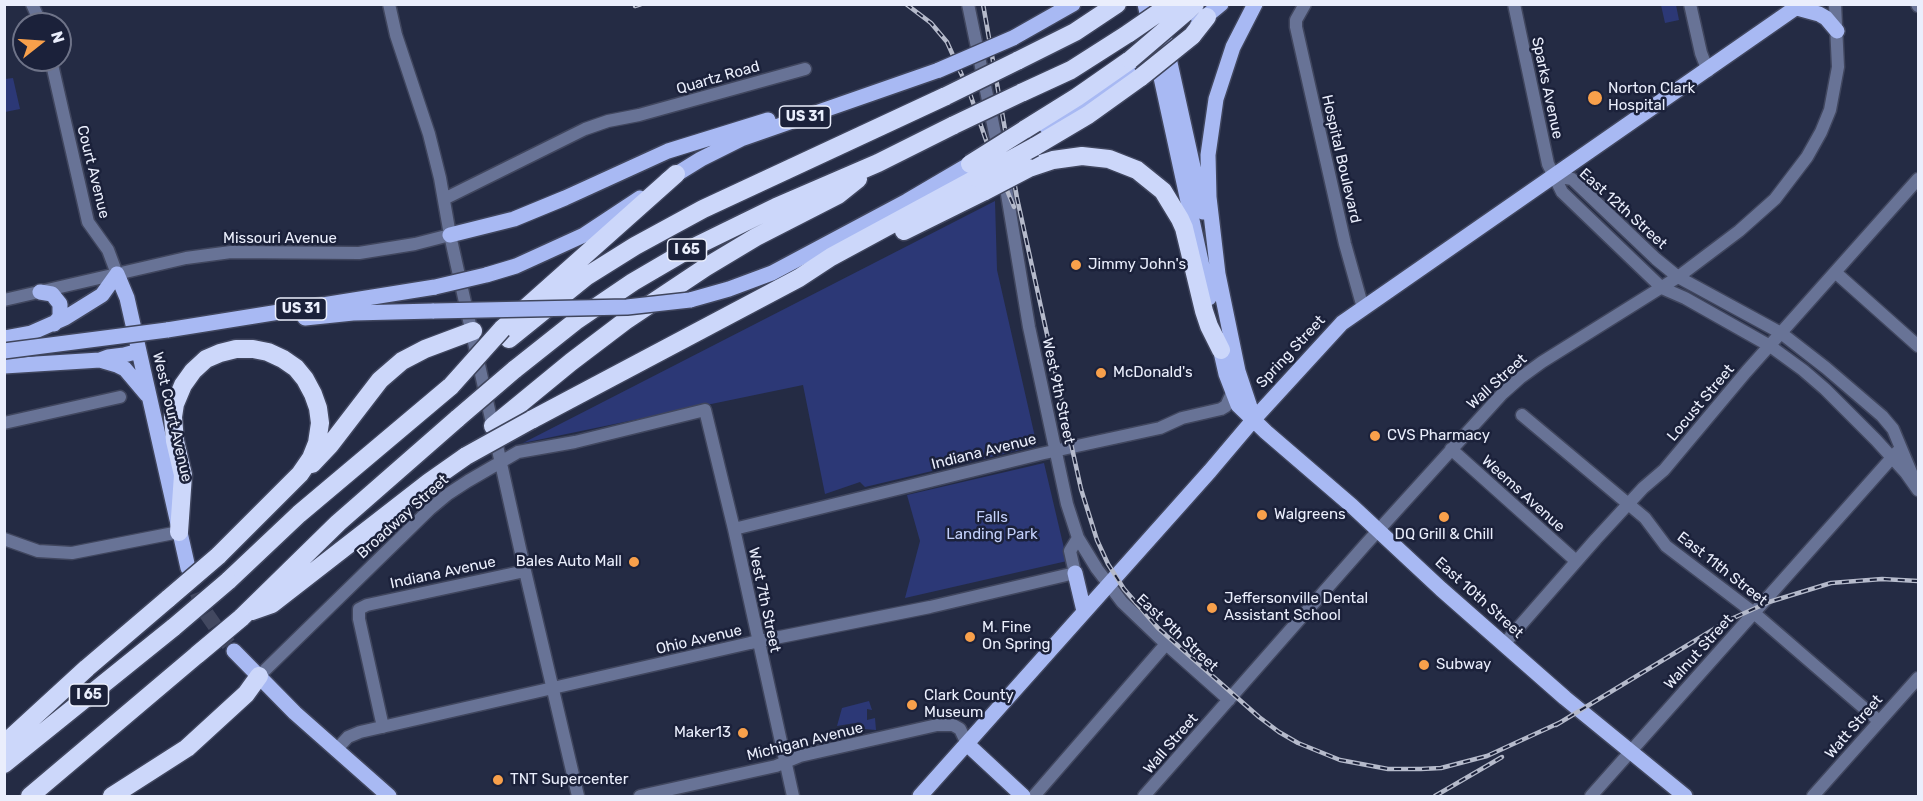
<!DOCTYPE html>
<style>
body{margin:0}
#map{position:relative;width:1923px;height:801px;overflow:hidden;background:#242b44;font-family:Rubik,sans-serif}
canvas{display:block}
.frame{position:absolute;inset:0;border:6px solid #eaeefc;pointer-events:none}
.north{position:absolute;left:12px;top:12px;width:60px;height:60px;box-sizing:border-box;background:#1b213a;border:2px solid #6e7388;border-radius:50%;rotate:73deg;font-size:16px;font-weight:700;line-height:24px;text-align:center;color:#eaeefc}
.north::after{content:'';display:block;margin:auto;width:21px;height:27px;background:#f8a04b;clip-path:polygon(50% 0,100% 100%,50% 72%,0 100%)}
</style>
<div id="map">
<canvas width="1923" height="801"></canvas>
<div class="frame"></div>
<div class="north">N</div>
</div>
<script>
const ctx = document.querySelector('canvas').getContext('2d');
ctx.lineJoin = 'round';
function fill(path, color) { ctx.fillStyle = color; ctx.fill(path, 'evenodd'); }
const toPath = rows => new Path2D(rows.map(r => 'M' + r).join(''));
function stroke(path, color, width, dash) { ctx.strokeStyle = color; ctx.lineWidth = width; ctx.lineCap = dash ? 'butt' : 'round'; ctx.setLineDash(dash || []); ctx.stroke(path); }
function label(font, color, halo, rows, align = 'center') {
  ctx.font = font + ' Rubik,sans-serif'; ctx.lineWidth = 5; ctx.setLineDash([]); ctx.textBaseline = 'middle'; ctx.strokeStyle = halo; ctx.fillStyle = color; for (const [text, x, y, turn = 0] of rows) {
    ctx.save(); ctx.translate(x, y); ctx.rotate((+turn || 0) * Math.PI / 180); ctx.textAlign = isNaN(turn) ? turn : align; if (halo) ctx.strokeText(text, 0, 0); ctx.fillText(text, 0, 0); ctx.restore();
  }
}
const green = toPath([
 [1661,5,1676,5,1679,20,1665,23],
 [13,78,20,109,5,112,5,79],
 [995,201,997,270,1037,446,865,487,860,482,825,494,803,385,523,443],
 [1044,463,1067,561,905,598,920,541,907,495],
 [869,701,872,710,867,709,867,720,875,718,876,730,864,729,855,723,837,726,842,708]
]);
const majorTunnel = toPath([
 [189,571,204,610,222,636,234,651]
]);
const minor = toPath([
 [32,4,41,24],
 [389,4,396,35,429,134,440,178,450,235,525,571,578,796],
 [968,4,999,153],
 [1305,4,1296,20,1296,27,1345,244,1363,308],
 [1514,4,1548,164,1562,192,1662,288,1685,298,1770,346,1803,370,1825,389,1876,440,1906,473,1918,490],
 [1690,4,1701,53,1708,71],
 [1917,4,1918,6],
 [51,60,88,222,108,250,117,274],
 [1004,176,1029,327,1067,504,1078,538,1097,569,1122,602,1166,644,1229,700],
 [1554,176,1572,179,1656,259,1678,277,1781,333,1826,368,1882,416,1893,429,1913,477],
 [444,199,585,129,608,121,639,115,805,69],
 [1835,272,1918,346],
 [4,300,186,258,231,252,359,253,415,244,450,235],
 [1522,415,1645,518,1666,546,1754,613,1879,721],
 [4,423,120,397],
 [1451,449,1576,561],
 [734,529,1040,454,1160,428,1182,418,1221,409,1226,406,1232,393],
 [4,539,38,551,72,553,179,532],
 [1504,644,1596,539,1643,488,1664,470,1746,372,1918,179],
 [259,676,430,509,448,494,468,481,518,452,575,442,705,410,734,529,793,796],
 [383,727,359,619,359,609,367,605,525,571],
 [336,750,348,737,360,732,750,643,930,607,1075,573,1070,551,1078,538],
 [640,796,776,766,800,756,937,725,953,725,960,729,967,744],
 [1034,796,1166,644],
 [1144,796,1365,545,1502,394,1520,378,1542,362,1678,277,1739,231,1775,199,1807,157,1821,132,1830,110,1838,67,1835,4],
 [1591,796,1897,452],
 [1813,796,1918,678]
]);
const major = toPath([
 [1145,4,1209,298],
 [1797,8,1819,14,1826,18,1837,31],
 [1161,22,1203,212],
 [1198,23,1221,4],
 [1013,38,1073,4],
 [1046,126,1081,106,1136,70],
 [667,180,701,159,741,139,939,70],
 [450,235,514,219,565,198,668,151,768,120],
 [117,274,127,298,188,568],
 [486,275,516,266,584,235,640,198],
 [40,292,52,294,60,304,60,317,54,324],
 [690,300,729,289,772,273,907,201,970,164],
 [305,318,353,313,434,311],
 [167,330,435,287],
 [4,338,31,333,65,318,102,295,117,274],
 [1218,339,1226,374,1238,405,1266,432,1352,506,1441,589,1565,698,1685,796],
 [100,360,117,365,125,369,147,395],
 [4,366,100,360,108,357,124,355,139,351],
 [1254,419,1238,371,1218,274,1209,197,1208,155,1216,99,1233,47,1255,4],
 [1075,573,1084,611],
 [234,651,295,713,389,796],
 [967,744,1023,796],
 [920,796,1210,471,1254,419,1342,323,1801,4]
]);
const highway = toPath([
 [1185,13,1195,4],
 [1192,36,1207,17],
 [1017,61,1075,32,1117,4],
 [1021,93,1071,70,1129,33],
 [1024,130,1077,97,1130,60],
 [1034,147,1088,115,1141,77],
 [1029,168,1053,160,1082,156,1109,159,1137,170,1163,191,1180,219,1184,228,1204,311,1209,326,1221,350],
 [904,231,985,191],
 [502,329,676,174],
 [509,339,587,276,635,246,703,209,946,96],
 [514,370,577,320,633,282,686,251,776,207,878,163,954,125],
 [531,420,799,278,831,257,977,178],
 [493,426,571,362,625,321,706,267,756,237,838,195,858,179],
 [312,464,330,445,380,380,402,361,425,349,473,331],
 [179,532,183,475,175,441,173,417,175,404,183,385,193,371,206,359,220,353,236,349,253,349,268,352,283,359,296,368,305,379,313,394,318,408,320,423,317,443,311,458,300,474,218,556],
 [228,581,299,514,451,386],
 [252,611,272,604,429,482,466,456],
 [241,618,338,523,458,418],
 [4,744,87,668,169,598],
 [4,764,174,627],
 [30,796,198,654],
 [112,796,187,748,246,694,259,676]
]);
const rail = toPath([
 [906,4,931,23,947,42,969,91,987,143,1014,207],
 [983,4,1017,198,1081,489,1097,540,1108,564,1124,589,1158,628,1259,717,1279,732,1298,743,1340,760,1388,769,1421,769,1441,768,1487,756,1561,722],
 [635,6,641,4],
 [1556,725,1729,620,1769,602,1831,583,1882,579,1918,581],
 [1435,796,1502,757]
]);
const majorBridge = toPath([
 [939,70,1013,38],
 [435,287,486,275],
 [434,311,627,307,690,300],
 [4,351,167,330]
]);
const highwayBridge = toPath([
 [1129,33,1171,4],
 [1130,60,1185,13],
 [1141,77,1192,36],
 [946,96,1017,61],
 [954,125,1021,93],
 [970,164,1024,130],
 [977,178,1034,147],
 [985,191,1029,168],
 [451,386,502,329],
 [458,418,514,370],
 [466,456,531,420],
 [169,598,218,556],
 [174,627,228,581],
 [198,654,241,618]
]);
const markers = [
 [1595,98,8,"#f8a04b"],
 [1076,265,6,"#f8a04b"],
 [1101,373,6,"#f8a04b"],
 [1375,436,6,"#f8a04b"],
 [1262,515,6,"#f8a04b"],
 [1444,517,6,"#f8a04b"],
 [634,562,6,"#f8a04b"],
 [1212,608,6,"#f8a04b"],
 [970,637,6,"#f8a04b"],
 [1424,665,6,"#f8a04b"],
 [912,705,6,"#f8a04b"],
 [743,733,6,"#f8a04b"],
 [498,780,6,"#f8a04b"]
];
const shields = [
 [805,117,51],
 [687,250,39],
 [301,309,51],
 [89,695,39]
];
const shieldNames = [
 ["US 31",805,117],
 ["I 65",687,250],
 ["US 31",301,309],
 ["I 65",89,695]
];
const streetNames = [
 ["Quartz Road",718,78,-16],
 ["Sparks Avenue",1547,88,78],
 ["Hospital Boulevard",1341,159,77],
 ["Court Avenue",93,172,76],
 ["East 12th Street",1623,209,42],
 ["Missouri Avenue",280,239],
 ["Spring Street",1291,352,-47],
 ["Wall Street",1497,382,-42],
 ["West 9th Street",1058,391,78],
 ["Locust Street",1701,403,-50],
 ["West Court Avenue",172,417,77],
 ["Indiana Avenue",984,452,-14],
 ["Weems Avenue",1523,494,42],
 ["Broadway Street",403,517,-42],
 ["East 11th Street",1722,569,38],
 ["Indiana Avenue",443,573,-12],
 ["East 10th Street",1479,598,42],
 ["West 7th Street",764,600,78],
 ["East 9th Street",1177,633,43],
 ["Ohio Avenue",699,640,-13],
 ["Walnut Street",1699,652,-48],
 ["Watt Street",1854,727,-49],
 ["Michigan Avenue",805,742,-14],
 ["Wall Street",1171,744,-49]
];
const poiNames = [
 ["Norton Clark",1608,89],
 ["Hospital",1608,106],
 ["Jimmy John's",1088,265],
 ["McDonald's",1113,373],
 ["CVS Pharmacy",1387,436],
 ["Walgreens",1274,515],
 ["DQ Grill & Chill",1444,535,"center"],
 ["Bales Auto Mall",622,562,"right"],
 ["Jeffersonville Dental",1224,599],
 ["Assistant School",1224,616],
 ["M. Fine",982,628],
 ["On Spring",982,645],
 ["Subway",1436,665],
 ["Clark County",924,696],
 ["Museum",924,713],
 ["Maker13",731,733,"right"],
 ["TNT Supercenter",510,780]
];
const parkNames = [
 ["Falls",992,518],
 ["Landing Park",992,535]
];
fill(green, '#2c3876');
stroke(majorTunnel, '#424860', 15, [15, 8]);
stroke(minor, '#40465e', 15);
stroke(major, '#40465e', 18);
stroke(highway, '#40465e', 21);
stroke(minor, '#687396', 12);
stroke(major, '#a8b9f3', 15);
stroke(highway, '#ccd7fa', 18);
stroke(rail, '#b5bacb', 4.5);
stroke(rail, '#1b213a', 2, [7]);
stroke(majorBridge, '#40465e', 18, []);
stroke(highwayBridge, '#40465e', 21, []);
stroke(majorBridge, '#a8b9f3', 15);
stroke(highwayBridge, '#ccd7fa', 18);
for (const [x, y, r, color] of markers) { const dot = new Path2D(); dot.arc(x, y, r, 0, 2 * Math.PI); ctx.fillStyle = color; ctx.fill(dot); stroke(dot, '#1b213a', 2); }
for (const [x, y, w] of shields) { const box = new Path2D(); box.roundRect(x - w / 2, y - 11, w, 22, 4.5); ctx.fillStyle = '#1b213a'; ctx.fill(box); stroke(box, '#eaeefc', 1.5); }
label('bold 14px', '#eaeefc', null, shieldNames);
label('15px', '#eaeefc', '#1b213a', streetNames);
label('15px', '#eaeefc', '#1b213a', poiNames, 'left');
label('15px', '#c3d0fb', '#1b213a', parkNames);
</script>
